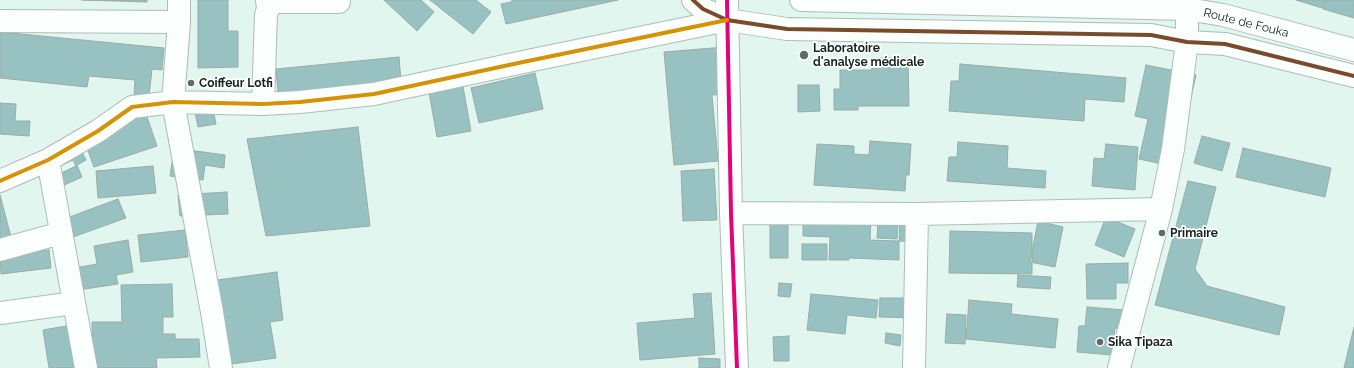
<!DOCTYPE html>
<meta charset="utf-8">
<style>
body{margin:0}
canvas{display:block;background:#e1f6ee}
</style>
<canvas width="1354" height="368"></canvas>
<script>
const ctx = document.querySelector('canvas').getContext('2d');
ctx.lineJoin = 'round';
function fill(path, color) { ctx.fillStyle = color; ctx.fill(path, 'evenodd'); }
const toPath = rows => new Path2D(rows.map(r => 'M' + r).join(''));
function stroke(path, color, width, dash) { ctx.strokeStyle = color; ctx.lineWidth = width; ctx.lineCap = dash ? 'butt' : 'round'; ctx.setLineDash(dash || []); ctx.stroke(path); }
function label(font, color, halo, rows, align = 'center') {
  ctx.font = font + ' Raleway,sans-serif'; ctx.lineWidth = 3.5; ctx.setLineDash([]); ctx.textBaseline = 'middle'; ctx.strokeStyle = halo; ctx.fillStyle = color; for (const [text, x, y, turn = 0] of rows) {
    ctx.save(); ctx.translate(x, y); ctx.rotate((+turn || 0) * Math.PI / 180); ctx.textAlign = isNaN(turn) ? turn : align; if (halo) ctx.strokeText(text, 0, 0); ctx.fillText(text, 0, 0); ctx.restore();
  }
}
const building = toPath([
 [82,0,147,0,147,2,82,0],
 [198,0,228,0,228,31,238,31,238,67,198,68,198,0],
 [384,0,421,0,434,12,417,31,384,0],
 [430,0,476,0,491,12,473,34,430,0],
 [512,0,618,0,506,24,501,4,512,2,512,0],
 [1296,0,1325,0,1322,8,1296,0],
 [1326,0,1354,0,1354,18,1323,9,1326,0],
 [0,32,164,48,162,70,152,69,149,96,134,95,135,80,89,76,87,87,0,78,0,32],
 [725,47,730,94,712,95,718,161,674,165,664,52,725,47],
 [399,57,401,81,278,93,276,69,399,57],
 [872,58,908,58,909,106,858,106,858,110,834,110,834,89,840,89,840,70,872,70,872,58],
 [960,64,1126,78,1124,102,1085,99,1084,121,949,111,951,81,959,81,960,64],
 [1146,65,1196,75,1176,167,1139,159,1148,119,1135,116,1146,65],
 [535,73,543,109,479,123,471,88,535,73],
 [462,81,471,131,437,137,428,87,462,81],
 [798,85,819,85,820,111,798,112,798,85],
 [0,103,16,104,15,121,30,121,29,136,0,134,0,103],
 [213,109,216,124,198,127,195,112,213,109],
 [146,114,157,146,94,167,87,148,90,132,146,114],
 [358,127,370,226,266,236,247,139,358,127],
 [1202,136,1230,143,1222,171,1194,163,1202,136],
 [870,141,911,144,909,175,906,175,905,191,814,185,817,144,854,146,854,154,869,155,870,141],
 [958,142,1008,146,1007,168,1046,171,1045,188,947,181,949,157,957,157,958,142],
 [1106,144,1138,147,1135,190,1092,186,1094,158,1104,159,1106,144],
 [80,148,86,160,77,165,82,177,60,187,55,176,76,166,73,160,60,166,56,159,80,148],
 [174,148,225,155,224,168,205,165,203,180,170,176,174,148],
 [1243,148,1331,168,1325,197,1236,177,1243,148],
 [153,166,156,193,98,198,96,171,153,166],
 [714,169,717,220,683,221,681,171,714,169],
 [1188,181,1216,187,1195,269,1207,286,1285,307,1279,335,1155,305,1188,181],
 [227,192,228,214,180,216,178,195,227,192],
 [0,195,12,241,0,245,0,195],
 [118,199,126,218,70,238,64,219,118,199],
 [803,217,871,220,870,240,899,241,899,260,849,258,849,260,829,260,830,237,803,236,803,217],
 [1106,217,1135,229,1124,257,1095,245,1106,217],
 [900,219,923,220,921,242,899,241,900,219],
 [770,221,788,221,788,258,770,258,770,221],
 [878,221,898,222,897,239,877,238,878,221],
 [1038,221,1063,227,1055,267,1030,262,1038,221],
 [185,230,188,257,141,262,138,235,185,230],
 [950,231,1032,233,1032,274,949,273,950,231],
 [128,240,133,272,116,275,118,284,78,290,75,268,97,264,94,246,128,240],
 [802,244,827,244,827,260,802,260,802,244],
 [49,250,51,268,1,274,0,256,49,250],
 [1128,263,1128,283,1116,283,1116,299,1087,299,1086,264,1128,263],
 [277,272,283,320,270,322,276,358,224,365,226,346,217,280,277,272],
 [1018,275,1051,277,1050,289,1017,287,1018,275],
 [779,283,792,284,790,297,778,296,779,283],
 [172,284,173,317,163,317,163,334,175,334,175,339,199,339,200,357,156,358,157,368,93,368,92,322,122,322,121,285,172,284],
 [711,293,715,354,640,360,637,323,695,318,693,294,711,293],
 [811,294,878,300,876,318,847,315,845,334,807,330,811,294],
 [880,298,921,298,920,318,879,317,880,298],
 [969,300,1012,304,1011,314,1058,319,1055,348,966,339,969,300],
 [1087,307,1125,310,1124,329,1115,328,1112,355,1077,352,1079,326,1085,326,1087,307],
 [947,314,966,315,965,344,945,343,947,314],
 [72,325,79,368,49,368,43,330,72,325],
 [1354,327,1354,368,1344,368,1354,327],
 [886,333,901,335,900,346,885,343,886,333],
 [789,336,789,361,774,361,773,337,789,336],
 [699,358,720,359,720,368,699,368,699,358]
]);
const minor = toPath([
 [179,0,179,22,173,102,212,312,221,368],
 [727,0,731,213,737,368],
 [268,9,271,4,278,2,339,2],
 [0,21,179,22],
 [263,104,266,15,268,9,267,0],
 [48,160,86,368],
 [0,181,48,160,98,131,132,107,173,102,263,104,300,102,374,94,523,62,727,20],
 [731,213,917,214,1161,209],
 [0,250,61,233],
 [0,313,74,303],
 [914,368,917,214],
 [1119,368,1161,209,1173,149,1187,42,1187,0]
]);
const major = toPath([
 [693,0,703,9,727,20,787,29,1151,35,1187,42,1225,44,1354,76],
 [801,0,1187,9,1223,15,1354,50]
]);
const bus1 = toPath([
 [693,0,703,9,727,20,787,29,1151,35,1187,42,1225,44,1354,76]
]);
const bus2 = toPath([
 [727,0,731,213,737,368]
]);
const bus3 = toPath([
 [0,181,48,160,98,131,132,107,173,102,263,104,300,102,374,94,523,62,727,20]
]);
const markers = [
 [804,55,5,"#5c6d67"],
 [191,83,4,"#5c6d67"],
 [1162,233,4,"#5c6d67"],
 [1100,342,4,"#5c6d67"]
];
const streetNames = [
 ["Route de Fouka",1246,23,14]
];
const poiNames = [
 ["Laboratoire",813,48],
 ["d'analyse médicale",813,62],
 ["Coiffeur Lotfi",199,83],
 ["Primaire",1170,233],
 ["Sika Tipaza",1108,342]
];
fill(building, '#97c2c1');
stroke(building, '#9baba8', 1);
stroke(minor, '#acbdb6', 24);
stroke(major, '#acbdb6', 24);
stroke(minor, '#fafefc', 22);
stroke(major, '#fafefc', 22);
stroke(bus1, '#7a4b2a', 4);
stroke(bus2, '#e5007d', 4);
stroke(bus3, '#d59205', 4);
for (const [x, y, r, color] of markers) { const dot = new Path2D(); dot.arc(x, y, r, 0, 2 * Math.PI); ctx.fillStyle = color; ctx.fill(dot); stroke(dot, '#fff', 1.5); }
label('12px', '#15231f', '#fff', streetNames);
label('bold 12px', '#15231f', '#fff', poiNames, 'left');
</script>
